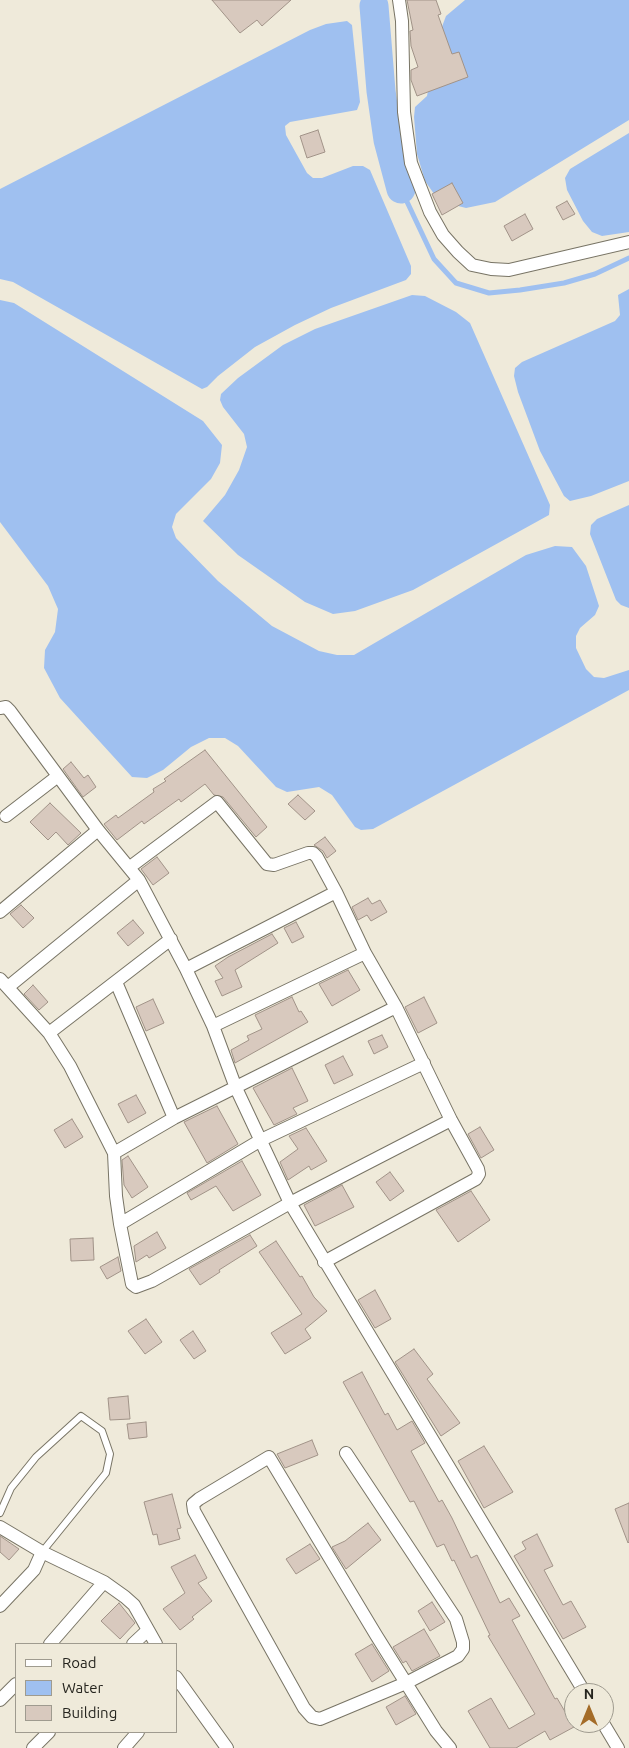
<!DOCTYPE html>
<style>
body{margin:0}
#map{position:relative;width:629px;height:1748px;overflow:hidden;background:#efeada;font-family:Ubuntu,sans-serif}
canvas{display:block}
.legend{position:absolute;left:15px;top:1643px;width:162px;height:90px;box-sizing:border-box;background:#efeada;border:1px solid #9f9b8f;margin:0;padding:6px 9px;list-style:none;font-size:15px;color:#26251f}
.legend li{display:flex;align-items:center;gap:10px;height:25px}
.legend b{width:25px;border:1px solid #9f9b8f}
.north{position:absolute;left:564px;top:1683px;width:50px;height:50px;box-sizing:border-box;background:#efeada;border:1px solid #9f9b8f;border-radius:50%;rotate:0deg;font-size:14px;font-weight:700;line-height:20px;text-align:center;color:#26251f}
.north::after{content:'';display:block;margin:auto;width:18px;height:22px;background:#a46c28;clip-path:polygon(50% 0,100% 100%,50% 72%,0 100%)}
</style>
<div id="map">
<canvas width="629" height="1748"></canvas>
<ul class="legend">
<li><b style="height:6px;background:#fff"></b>Road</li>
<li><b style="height:14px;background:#9fc0f0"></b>Water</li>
<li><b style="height:14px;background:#d8c9be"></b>Building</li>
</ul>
<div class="north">N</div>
</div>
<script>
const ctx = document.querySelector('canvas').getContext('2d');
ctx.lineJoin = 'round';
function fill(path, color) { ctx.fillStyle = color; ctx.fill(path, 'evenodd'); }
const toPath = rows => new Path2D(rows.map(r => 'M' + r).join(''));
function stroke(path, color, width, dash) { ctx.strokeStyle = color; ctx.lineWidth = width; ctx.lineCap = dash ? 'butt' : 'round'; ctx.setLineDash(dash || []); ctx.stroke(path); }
const water = toPath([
 [465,0,629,0,629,120,495,202,466,208,439,201,425,181,417,154,414,117,415,107,427,96,437,40,446,16],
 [347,21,352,25,360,102,357,110,290,122,285,126,286,135,307,173,313,178,322,178,353,166,363,166,370,170,411,266,411,274,406,280,331,308,295,325,255,347,218,376,207,387,202,389,13,282,0,279,0,189,310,30,326,24],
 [629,133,629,232,602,236,592,232,583,221,567,190,565,178,570,169],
 [629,289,629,481,591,496,570,501,564,496,540,451,518,392,514,376,515,368,522,362,615,321,620,315,618,295],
 [412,295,425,296,456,312,470,323,550,505,549,515,413,590,355,611,333,614,305,602,238,555,203,521,225,495,239,470,247,447,244,434,223,407,220,400,221,394,238,378,283,345,315,329],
 [0,300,14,303,203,421,222,445,220,463,211,479,176,514,172,527,176,538,218,581,272,626,319,651,337,655,354,655,526,555,555,546,572,547,586,566,599,606,595,615,580,628,576,636,576,648,586,669,594,677,604,678,629,670,629,690,373,829,361,830,355,827,332,795,319,787,287,792,276,787,238,746,225,738,209,738,191,747,163,770,147,778,132,777,60,698,44,668,45,650,55,632,58,609,48,586,0,522],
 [629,505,629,608,621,605,616,600,590,534,591,525,597,519]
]);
const stream = toPath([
 [401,189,434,259,456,283,489,293,520,290,564,283,595,274,629,258]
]);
const river = toPath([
 [374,6,381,91,388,140,401,189]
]);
const building = toPath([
 [212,0,291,0,262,26,257,20,240,33,212,0],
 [407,0,436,0,441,14,438,15,452,54,459,52,468,77,417,96,411,80,411,70,418,67,411,46,410,31,413,30,407,0],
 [318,130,325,152,307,158,300,136,318,130],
 [452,183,463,203,442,215,432,194,452,183],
 [567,201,575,214,563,220,556,207,567,201],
 [525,214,533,229,512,241,504,226,525,214],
 [205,750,267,827,256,837,223,797,214,795,205,784,181,802,179,799,144,824,142,821,117,840,104,824,116,815,118,818,154,792,153,789,166,781,164,779,205,750],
 [71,762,84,778,88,775,96,787,83,797,63,769,71,762],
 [298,795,315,811,305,820,288,804,298,795],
 [50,803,81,833,68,845,56,832,48,840,30,822,50,803],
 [325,837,336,851,327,858,323,851,314,845,325,837],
 [157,857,169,873,153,885,141,869,157,857],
 [368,898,372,904,380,900,387,912,371,921,367,915,358,920,352,907,368,898],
 [21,905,34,918,23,928,10,914,21,905],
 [133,920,144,933,128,946,117,933,133,920],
 [296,922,304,937,292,943,284,928,296,922],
 [272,934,278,943,235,970,242,987,222,996,215,981,223,978,215,966,228,957,272,934],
 [348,970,360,990,332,1006,319,984,348,970],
 [33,985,48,1002,39,1010,24,994,33,985],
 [292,997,299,1012,301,1011,308,1022,235,1063,231,1050,249,1040,247,1036,262,1029,255,1015,292,997],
 [424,997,437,1023,418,1033,405,1007,424,997],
 [153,999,164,1023,146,1031,136,1007,153,999],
 [382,1035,388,1047,374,1054,368,1041,382,1035],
 [343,1056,353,1075,334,1084,325,1065,343,1056],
 [292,1068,308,1101,293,1108,297,1114,274,1125,253,1088,292,1068],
 [136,1095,146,1113,128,1123,118,1104,136,1095],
 [217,1106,238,1144,207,1163,184,1122,217,1106],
 [72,1119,83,1137,65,1148,54,1130,72,1119],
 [480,1127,494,1150,481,1158,468,1134,480,1127],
 [306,1128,327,1161,311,1170,309,1166,288,1180,280,1162,298,1149,289,1136,306,1128],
 [128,1156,148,1187,132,1198,124,1185,122,1160,128,1156],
 [242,1161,261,1195,233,1211,216,1186,191,1200,187,1193,242,1161],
 [390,1172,404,1191,390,1201,376,1182,390,1172],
 [342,1185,354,1207,315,1226,304,1205,342,1185],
 [471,1191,490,1220,458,1242,436,1210,471,1191],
 [157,1232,166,1248,149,1258,147,1255,136,1262,134,1246,157,1232],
 [250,1235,257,1246,219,1270,220,1272,200,1285,189,1269,250,1235],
 [93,1238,94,1260,71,1261,70,1239,93,1238],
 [276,1241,300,1277,302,1276,314,1297,327,1311,305,1329,311,1338,285,1354,271,1333,302,1314,259,1252,276,1241],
 [118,1257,121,1271,107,1279,100,1267,118,1257],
 [375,1290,391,1319,375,1328,358,1300,375,1290],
 [146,1319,162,1342,145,1354,128,1331,146,1319],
 [193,1331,206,1351,194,1359,180,1340,193,1331],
 [414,1349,433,1374,427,1379,460,1423,441,1436,395,1362,414,1349],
 [362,1372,385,1415,388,1413,397,1430,412,1421,425,1443,411,1451,439,1502,442,1500,452,1518,471,1558,477,1555,500,1603,509,1598,520,1616,512,1620,555,1699,557,1698,574,1727,550,1740,545,1731,516,1748,490,1748,468,1711,491,1698,509,1729,535,1714,488,1636,490,1635,454,1560,452,1561,444,1544,437,1547,414,1501,410,1502,343,1382,362,1372],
 [128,1396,130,1419,110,1420,108,1398,128,1396],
 [146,1422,147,1437,129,1439,127,1424,146,1422],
 [312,1440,318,1455,285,1468,277,1454,312,1440],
 [484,1446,513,1492,484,1508,458,1461,484,1446],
 [172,1494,181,1528,177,1529,180,1539,159,1545,157,1534,153,1535,144,1502,172,1494],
 [629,1503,629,1542,628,1543,615,1509,629,1503],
 [368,1523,381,1540,346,1569,332,1547,345,1541,368,1523],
 [537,1534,553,1566,544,1570,563,1605,571,1601,586,1627,563,1639,514,1556,526,1549,522,1542,537,1534],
 [0,1536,19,1549,9,1560,0,1552,0,1536],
 [310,1544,320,1559,296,1574,286,1559,310,1544],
 [195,1555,207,1578,198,1583,212,1601,192,1617,194,1619,180,1630,163,1609,185,1593,171,1567,195,1555],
 [432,1602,445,1622,430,1631,418,1611,432,1602],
 [119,1603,135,1623,120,1639,101,1621,119,1603],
 [424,1629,440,1656,412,1671,406,1661,403,1663,393,1647,424,1629],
 [372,1644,389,1671,372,1682,355,1654,372,1644],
 [405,1696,416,1714,396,1725,386,1707,405,1696]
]);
const lane = toPath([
 [0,1513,11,1488,36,1457,81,1416,102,1431,110,1454,106,1473,42,1552]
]);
const street = toPath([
 [399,0,402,21,404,112,411,163,430,212,443,235,458,252,472,265,491,269,509,270,629,242],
 [0,708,6,707,10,711,98,830,139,880,186,969,213,1026,236,1088,290,1203,585,1693],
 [6,816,58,776],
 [130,867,217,802,267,864,274,865,308,853,313,853,317,857,336,892,186,969],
 [0,912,98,830],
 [0,979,49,1033,70,1066,114,1153,116,1196,120,1224,132,1284,136,1287,152,1281,290,1203,451,1120],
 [116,982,174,1118],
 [8,987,139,880],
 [213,1026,365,953,336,892],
 [49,1033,171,939],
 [114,1153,174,1118,396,1007],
 [120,1224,261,1140,424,1063],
 [324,1262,476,1179,479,1174,478,1169,451,1120,396,1007,365,953],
 [346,1453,456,1619,463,1642,463,1649,458,1656,406,1683,320,1719,312,1717,304,1708,194,1511,193,1504,199,1499,269,1457,376,1635,436,1731,450,1748],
 [0,1527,42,1552,104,1582,125,1597,134,1605,156,1644],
 [0,1606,34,1570,42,1552],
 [50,1644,104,1582],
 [133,1644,148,1630],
 [176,1677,227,1748],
 [0,1700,16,1684],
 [603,1723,618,1748],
 [33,1748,49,1732],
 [124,1748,138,1732]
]);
fill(water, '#9fc0f0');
stroke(stream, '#9fc0f0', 5);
stroke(river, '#9fc0f0', 29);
fill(building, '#d8c9be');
stroke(building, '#a19388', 1);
stroke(lane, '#787465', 8);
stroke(street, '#787465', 14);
stroke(lane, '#fff', 6);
stroke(street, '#fff', 12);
</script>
